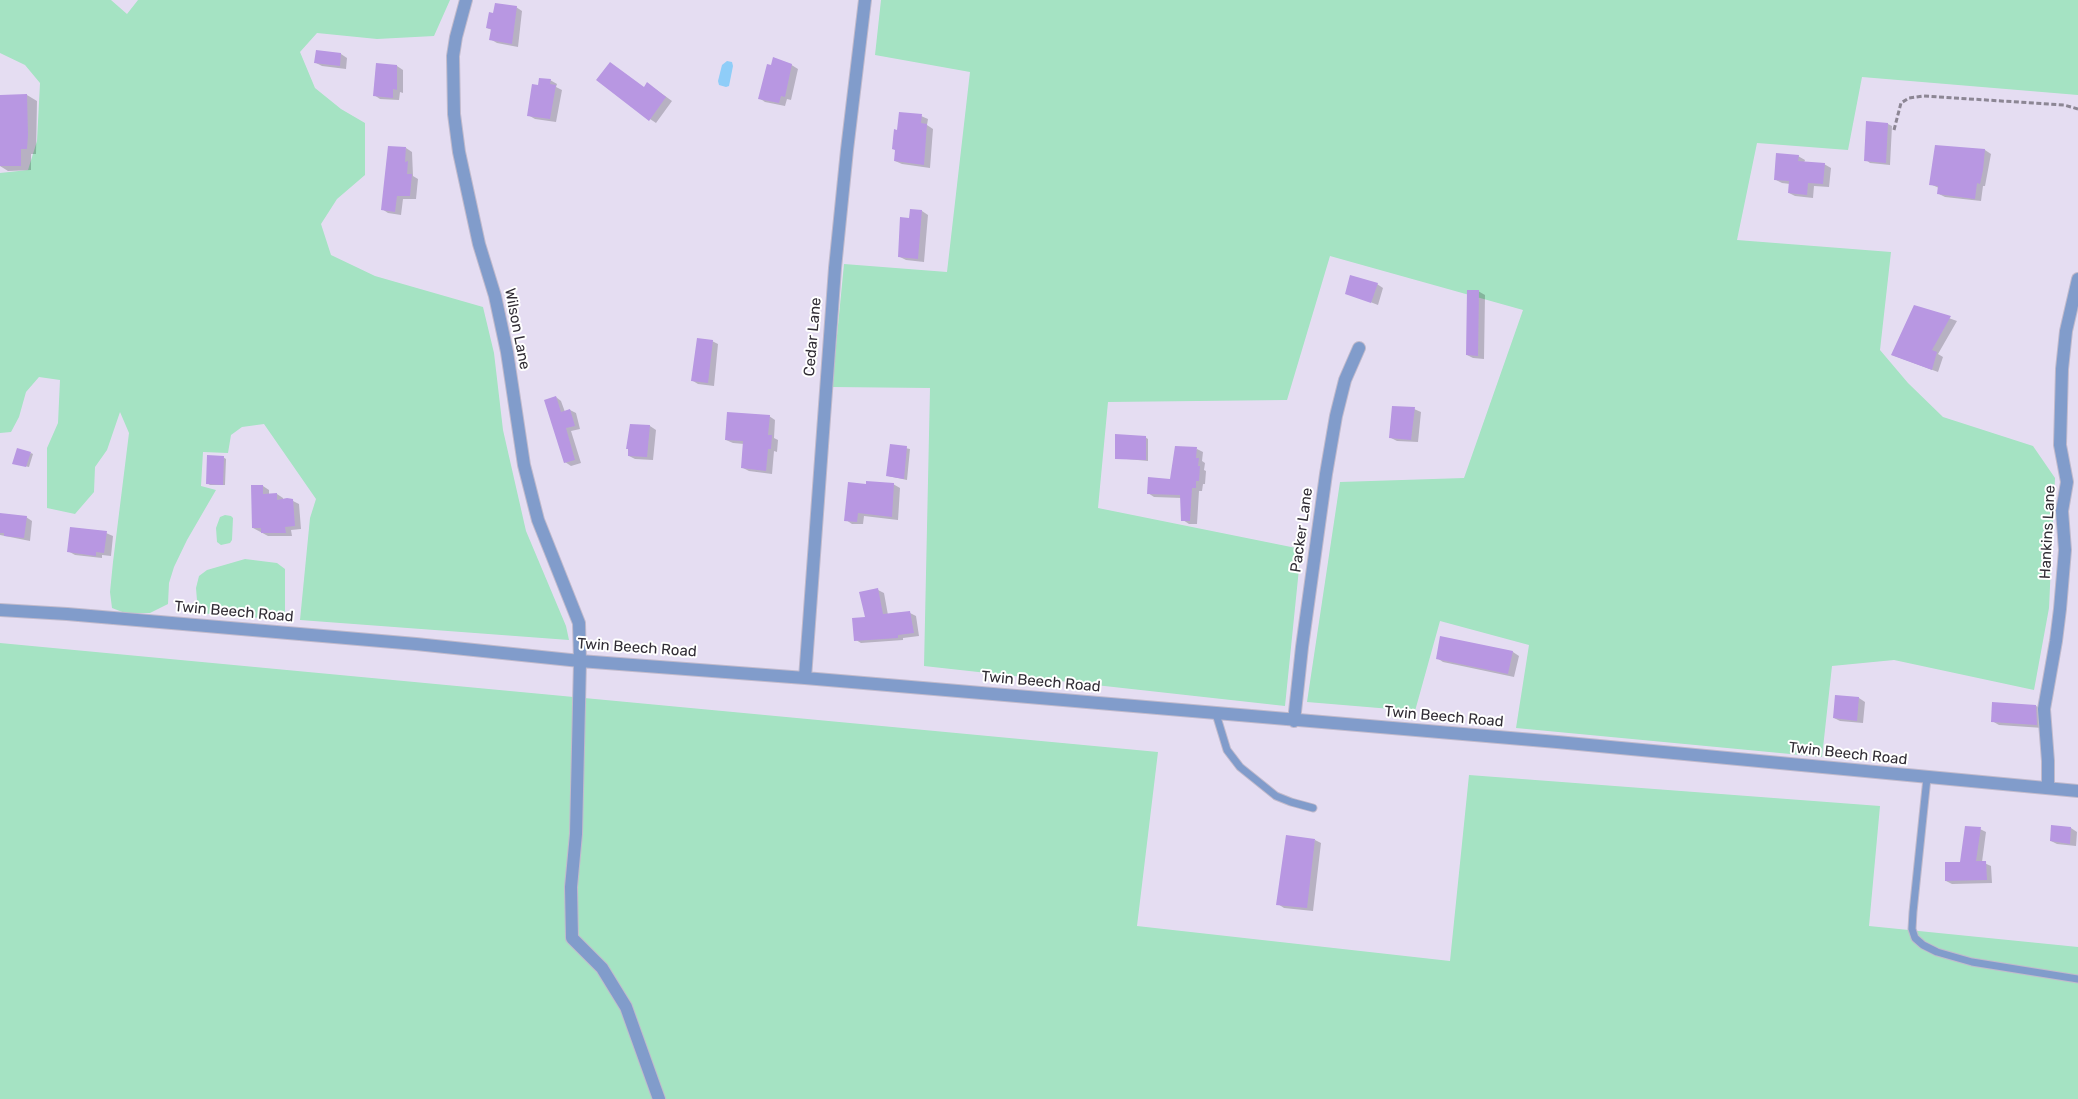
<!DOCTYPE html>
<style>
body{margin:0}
canvas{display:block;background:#e5ddf2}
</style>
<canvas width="2078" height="1099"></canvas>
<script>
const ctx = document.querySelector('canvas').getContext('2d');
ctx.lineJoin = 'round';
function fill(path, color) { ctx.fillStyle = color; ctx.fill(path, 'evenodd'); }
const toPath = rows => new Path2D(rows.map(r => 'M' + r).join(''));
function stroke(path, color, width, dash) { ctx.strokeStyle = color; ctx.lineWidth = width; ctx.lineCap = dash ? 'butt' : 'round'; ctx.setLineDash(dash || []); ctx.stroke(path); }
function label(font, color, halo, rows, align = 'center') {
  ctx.font = font + ' Rubik,sans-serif'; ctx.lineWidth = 4; ctx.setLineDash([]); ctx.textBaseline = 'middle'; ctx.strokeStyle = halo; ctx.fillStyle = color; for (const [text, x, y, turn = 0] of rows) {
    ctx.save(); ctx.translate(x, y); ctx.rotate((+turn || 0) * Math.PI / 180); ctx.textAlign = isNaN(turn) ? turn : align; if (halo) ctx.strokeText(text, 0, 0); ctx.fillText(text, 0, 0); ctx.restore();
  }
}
const green = toPath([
 [0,0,111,0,127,14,138,0,450,0,434,36,377,39,317,33,300,52,315,88,341,109,365,123,365,175,337,199,321,224,331,255,375,276,483,307,494,353,503,430,526,531,566,626,569,640,300,620,310,518,316,499,264,424,242,427,231,435,228,453,203,452,201,486,216,490,187,540,174,567,169,583,168,604,150,613,125,613,112,608,110,592,113,562,129,433,120,412,107,450,95,467,94,492,75,514,47,508,47,448,58,423,60,380,39,377,26,392,19,417,11,432,0,433,0,173,28,170,37,141,40,83,25,65,0,53],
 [881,0,2078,0,2078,95,1862,77,1848,150,1757,143,1737,240,1891,252,1880,350,1908,383,1943,417,2033,446,2055,478,2049,608,2034,690,1894,660,1832,666,1822,757,1516,728,1529,645,1440,621,1415,711,1307,702,1340,482,1464,478,1523,310,1330,256,1287,400,1108,402,1098,508,1301,549,1285,706,924,666,930,388,832,387,844,264,947,272,970,72,875,55],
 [225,515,231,516,233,518,232,540,230,543,221,545,217,542,216,528,220,517],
 [245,559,277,563,285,569,285,620,198,613,196,588,199,576,207,570],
 [0,643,1158,752,1137,926,1450,961,1469,775,1880,806,1869,926,2078,947,2078,1099,0,1099]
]);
const water = toPath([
 [727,61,732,62,733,66,729,86,726,87,719,85,718,81,722,65]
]);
const shadow = toPath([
 [516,7,522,11,518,47,497,43,490,39,492,30,487,28,494,14],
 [341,54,347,58,346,69,322,66,316,63],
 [377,64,397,66,403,70,403,93,400,92,399,100,380,99,374,95],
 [790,64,798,69,791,100,787,99,785,106,765,102,759,98],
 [550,80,557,84,556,87,562,90,556,122,535,119,528,115,539,86],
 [654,88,672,101,656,123,650,119],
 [27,95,37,101,36,154,31,154,31,170,8,171,0,166,0,96],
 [921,116,928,119,927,125,933,129,930,168,902,164,895,161,898,131],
 [1867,122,1888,124,1892,126,1890,165,1870,163,1866,160],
 [1936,147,1985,150,1991,154,1985,186,1983,186,1981,201,1945,197,1939,194,1939,188,1930,184],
 [406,148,412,152,413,176,418,179,416,199,403,199,401,215,388,213,382,209],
 [1798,156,1805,160,1804,163,1824,164,1831,168,1829,187,1814,186,1813,198,1795,196,1789,193,1790,184,1782,183,1776,180],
 [922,211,928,215,924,262,906,260,900,257,911,219],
 [1377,284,1383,288,1378,305,1347,293],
 [1478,291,1485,295,1484,359,1473,358,1467,355],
 [1915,306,1957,321,1938,354,1943,357,1938,372,1892,355],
 [712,341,718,344,714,386,698,384,693,381],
 [556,397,561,401,565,412,570,410,576,413,580,429,571,431,581,463,571,466,565,462],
 [1414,409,1421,412,1418,442,1397,441,1391,438],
 [769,416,775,420,774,438,778,440,777,452,774,451,772,474,749,471,743,468,744,444,733,443,726,440],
 [631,425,650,426,656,430,653,460,635,459,629,456],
 [1145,437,1148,439,1148,461,1116,458],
 [891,445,910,449,907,480,888,476],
 [1197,449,1203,452,1202,461,1205,463,1204,470,1206,471,1205,484,1203,484,1202,491,1199,491,1197,524,1189,524,1183,520,1182,498,1154,497,1148,493,1171,480],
 [31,453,33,454,29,467,16,464],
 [223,457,226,459,225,485,210,485,207,483],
 [893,484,900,488,898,520,864,516,863,524,852,524,846,520,867,485],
 [263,486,269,490,269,495,277,494,283,498,283,500,293,501,299,504,301,529,291,530,292,536,268,536,253,528],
 [0,514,26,517,32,521,30,541,0,535],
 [106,533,113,536,111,556,102,555,102,558,75,555,68,551],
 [878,590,884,593,888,615,910,613,916,616,919,636,903,638,903,640,861,643,856,640],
 [1513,652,1519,656,1514,677,1443,662,1437,658],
 [1836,696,1859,698,1865,702,1863,723,1840,721,1834,718],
 [1993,704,2036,706,2043,710,2043,728,1999,725,1992,721],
 [2052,826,2071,828,2077,832,2076,846,2057,844,2051,841],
 [1980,829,1986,832,1982,862,1991,866,1992,883,1952,884,1946,881,1961,863],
 [1315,840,1321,843,1313,911,1284,908,1278,904]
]);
const building = toPath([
 [495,3,517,6,512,44,489,40,491,29,486,28,489,12,493,13],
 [316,50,341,53,340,66,314,63],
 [773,57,792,64,785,97,781,96,779,103,758,99,767,64,771,65],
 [610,62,644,87,647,82,666,97,649,121,596,80],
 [376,63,397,65,397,90,393,89,393,98,373,96],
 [539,78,551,79,550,84,556,85,550,119,527,116,532,84,538,85],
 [27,94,28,135,27,149,21,149,21,166,0,166,0,95],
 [899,112,922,114,921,123,927,124,924,165,894,161,895,150,892,149,894,129,897,130],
 [1866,121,1888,123,1886,163,1864,161],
 [1935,145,1985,149,1983,170,1980,184,1977,183,1975,199,1937,194,1938,186,1929,185],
 [388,146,406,147,405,162,408,161,407,174,412,174,410,196,397,196,395,212,381,210],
 [1776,153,1799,155,1798,161,1825,163,1823,184,1808,183,1807,195,1788,193,1789,181,1774,180],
 [910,209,922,210,918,259,898,257,900,217,909,218],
 [1350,275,1378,283,1371,303,1345,294],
 [1467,290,1479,290,1478,356,1466,355],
 [1914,305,1951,316,1932,350,1937,352,1932,370,1891,355],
 [697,338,713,340,708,383,691,381],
 [556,396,561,412,570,409,575,426,566,428,575,460,564,463,544,400],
 [1392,406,1415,407,1411,440,1389,438],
 [727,412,770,415,768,435,772,435,771,449,768,449,766,471,741,468,743,441,725,440],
 [630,424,650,425,647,457,628,456,628,449,626,449],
 [1115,434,1146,436,1146,460,1115,459],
 [890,444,907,446,904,479,886,476],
 [1175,446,1197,447,1196,458,1199,458,1198,466,1200,466,1199,481,1196,481,1196,488,1192,488,1190,521,1181,521,1180,495,1147,494,1148,477,1170,479],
 [17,448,31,452,26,467,12,464],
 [207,455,224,456,223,485,206,484],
 [866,481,894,483,892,517,858,513,857,522,844,521,848,482,866,484],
 [251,485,263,485,263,494,277,493,277,500,287,498,293,499,295,526,285,527,286,533,261,533,261,528,252,528],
 [0,513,27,516,24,538,4,536,4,533,0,533],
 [70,527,107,531,104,553,96,552,96,556,67,552],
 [878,588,883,614,910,611,914,633,898,635,898,638,854,641,852,618,865,617,859,592],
 [1440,636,1513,651,1508,674,1436,659],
 [1835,695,1859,697,1857,721,1833,718],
 [1992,702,2036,705,2037,725,1991,722],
 [2051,825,2071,827,2070,844,2050,841],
 [1965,826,1981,827,1976,861,1986,861,1987,880,1945,881,1945,862,1960,862],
 [1286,835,1315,839,1307,908,1276,905]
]);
const path = toPath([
 [1894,130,1901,103,1909,98,1924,96,2064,105,2078,109]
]);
const service = toPath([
 [1216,714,1227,750,1240,767,1276,796,1291,802,1313,808],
 [1927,778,1913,912,1912,929,1915,938,1923,945,1937,952,1972,962,2078,979]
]);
const minor = toPath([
 [466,0,456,37,453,56,454,114,459,152,479,244,495,296,507,352,524,465,538,520,579,623,580,661,576,834,571,887,572,938,602,968,626,1007,659,1099],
 [0,610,67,614,416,644,580,661,805,678,1557,742,2078,791],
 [805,678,835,268,847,150,865,0],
 [1294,721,1302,647,1326,474,1336,416,1345,380,1359,348],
 [2048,788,2048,761,2044,709,2056,641,2060,609,2065,550,2062,511,2067,482,2060,445,2062,369,2066,331,2078,279]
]);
const streetNames = [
 ["Wilson Lane",517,329,79],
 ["Cedar Lane",813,337,-85],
 ["Packer Lane",1302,530,-82],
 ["Hankins Lane",2048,532,-87],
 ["Twin Beech Road",234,612,5],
 ["Twin Beech Road",637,648,4],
 ["Twin Beech Road",1041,682,5],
 ["Twin Beech Road",1444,717,5],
 ["Twin Beech Road",1848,754,6]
];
fill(green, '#a5e3c3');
fill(water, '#8fcdf8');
fill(shadow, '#0003');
fill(building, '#b897e2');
stroke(service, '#c1bacc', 9);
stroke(minor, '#c1bacc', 14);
stroke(path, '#8c8694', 3, [5, 2.5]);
stroke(service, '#819ccb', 7);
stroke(minor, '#819ccb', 12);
label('15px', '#312d35', '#fff', streetNames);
</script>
